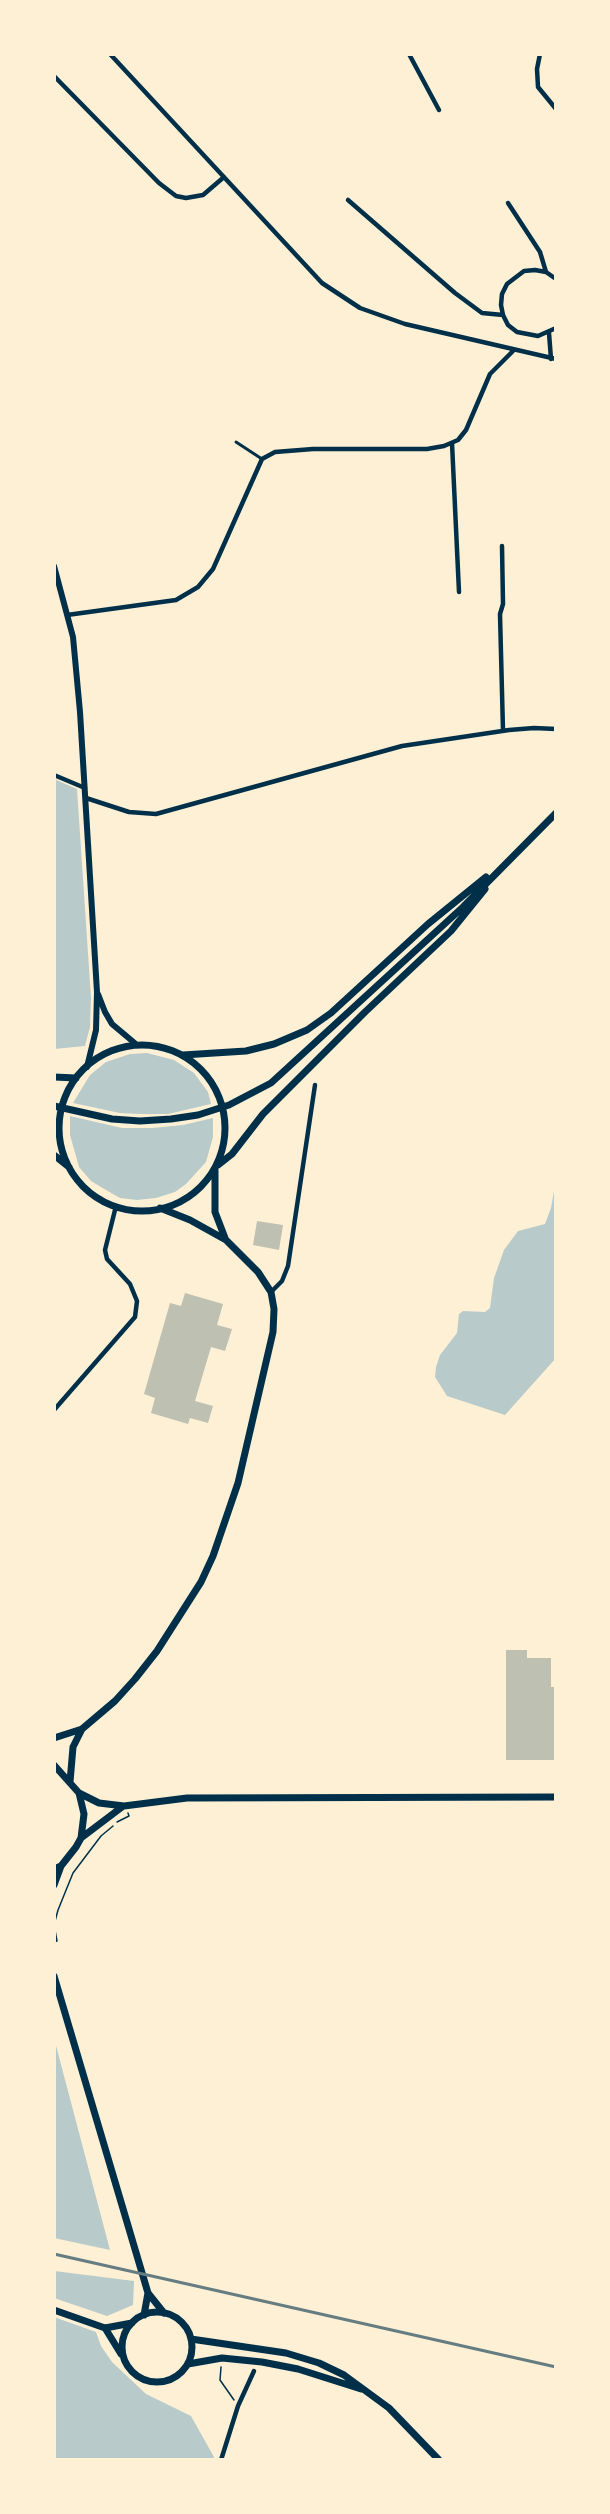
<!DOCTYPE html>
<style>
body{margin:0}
#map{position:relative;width:610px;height:2514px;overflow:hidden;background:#fdf0d5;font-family:Commissioner,sans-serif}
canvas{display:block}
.frame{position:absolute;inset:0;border:56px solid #fdf0d5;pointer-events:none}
</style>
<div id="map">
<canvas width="610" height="2514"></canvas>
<div class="frame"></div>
</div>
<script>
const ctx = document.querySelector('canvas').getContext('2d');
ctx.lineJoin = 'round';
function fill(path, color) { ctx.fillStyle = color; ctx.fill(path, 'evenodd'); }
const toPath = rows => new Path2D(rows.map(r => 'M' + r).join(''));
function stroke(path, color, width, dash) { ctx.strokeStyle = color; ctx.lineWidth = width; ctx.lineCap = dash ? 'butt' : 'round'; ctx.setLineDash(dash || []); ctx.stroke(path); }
const green = toPath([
 [54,779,77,789,91,998,90,1027,85,1046,54,1049],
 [147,1053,174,1060,194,1073,208,1092,211,1104,168,1114,140,1114,120,1113,73,1103,90,1075,106,1062,130,1054],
 [70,1116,122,1128,152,1128,183,1125,213,1118,213,1137,206,1162,186,1184,175,1192,156,1198,137,1200,120,1198,106,1190,91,1181,79,1167,70,1135],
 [556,1180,556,1358,505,1415,447,1396,435,1377,436,1367,440,1355,457,1333,459,1314,463,1311,485,1312,490,1308,494,1278,504,1250,518,1231,545,1224,551,1208],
 [54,2038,110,2250,54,2238],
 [54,2271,134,2281,133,2305,107,2316,54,2298],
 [54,2317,96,2332,101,2346,112,2362,146,2394,191,2416,214,2457,213,2460,54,2460]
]);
const building = toPath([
 [257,1221,283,1225,279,1250,253,1245],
 [185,1293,223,1304,217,1325,232,1329,225,1351,211,1347,195,1401,213,1406,208,1423,190,1418,188,1424,151,1413,155,1398,144,1394,170,1303,181,1306],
 [506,1650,527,1650,527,1658,551,1658,551,1687,556,1687,556,1760,506,1760]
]);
const path = toPath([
 [117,1822,129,1816,128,1813],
 [54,1942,57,1941,54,1925,58,1910,73,1873,101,1836,113,1826],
 [221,2367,220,2380,234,2400]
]);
const pedestrian = toPath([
 [236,442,262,459]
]);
const minor = toPath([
 [110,54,322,283,360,308,405,324,556,359],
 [409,54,439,110],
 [540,54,537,69,538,87,556,109],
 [54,76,159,183,176,196,186,198,203,195,224,177],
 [348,200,455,293,482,313,503,315],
 [508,203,540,252,546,272],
 [556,279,546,272,535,270,524,271,507,284,502,294,501,305,503,315,508,325,517,332,538,336,556,328],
 [549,333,551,359],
 [452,443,459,592],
 [502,546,503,604,500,614,503,731],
 [67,615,176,600,198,587,213,569,262,459,275,452,313,449,427,449,444,446,458,440,466,430,490,374,513,351],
 [54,775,85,788],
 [86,798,129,812,156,814,402,746,509,730,534,728,556,729],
 [271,1292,282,1281,288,1266,315,1085],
 [54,1410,135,1317,137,1301,130,1284,107,1259,105,1250,116,1206],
 [221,2460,238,2406,254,2371]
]);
const secondary = toPath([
 [54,566,73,637,80,712,97,992,96,1030,87,1067],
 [98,994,105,1012,112,1024,137,1045]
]);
const primary = toPath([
 '59 1128a83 83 0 1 1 166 0a83 83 0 1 1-166 0Z',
 [183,1055,246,1051,274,1044,307,1030,331,1013,428,924,486,877],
 [54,1077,76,1078],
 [54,1106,112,1119,140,1121,171,1119,198,1115,229,1105,271,1083,463,907,556,813],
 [54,1155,69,1167],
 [218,1165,232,1154,263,1114,365,1012,451,931,485,889],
 [215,1170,215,1212,225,1238],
 [54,1738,82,1729,115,1701,135,1679,157,1651,201,1582,213,1556,238,1483,273,1332,274,1309,271,1292,258,1272,226,1240,190,1220,160,1208],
 [54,1765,79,1793,84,1814,81,1838,76,1847,61,1866,54,1869],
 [70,1782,73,1747,82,1729],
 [79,1793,99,1803,124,1806,187,1798,556,1797],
 [81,1838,122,1807],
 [54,1885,61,1866],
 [54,1976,148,2293,164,2313],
 [54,2310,105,2328,132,2323],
 '122 2347a35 35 0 1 1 70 0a35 35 0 1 1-70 0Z',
 [144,2315,148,2293],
 [105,2328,121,2354],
 [191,2339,286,2353,319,2363,344,2375,389,2408,439,2460],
 [188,2364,222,2358,262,2362,298,2369,361,2389]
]);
const rail = toPath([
 [54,2254,556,2367]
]);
fill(green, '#b9caca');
fill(building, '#bec0b2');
stroke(path, '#003049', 1.5);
stroke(pedestrian, '#003049', 3);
stroke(minor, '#003049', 4.5);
stroke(secondary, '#003049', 6);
stroke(primary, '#003049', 7);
stroke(rail, '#657d81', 3);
</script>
